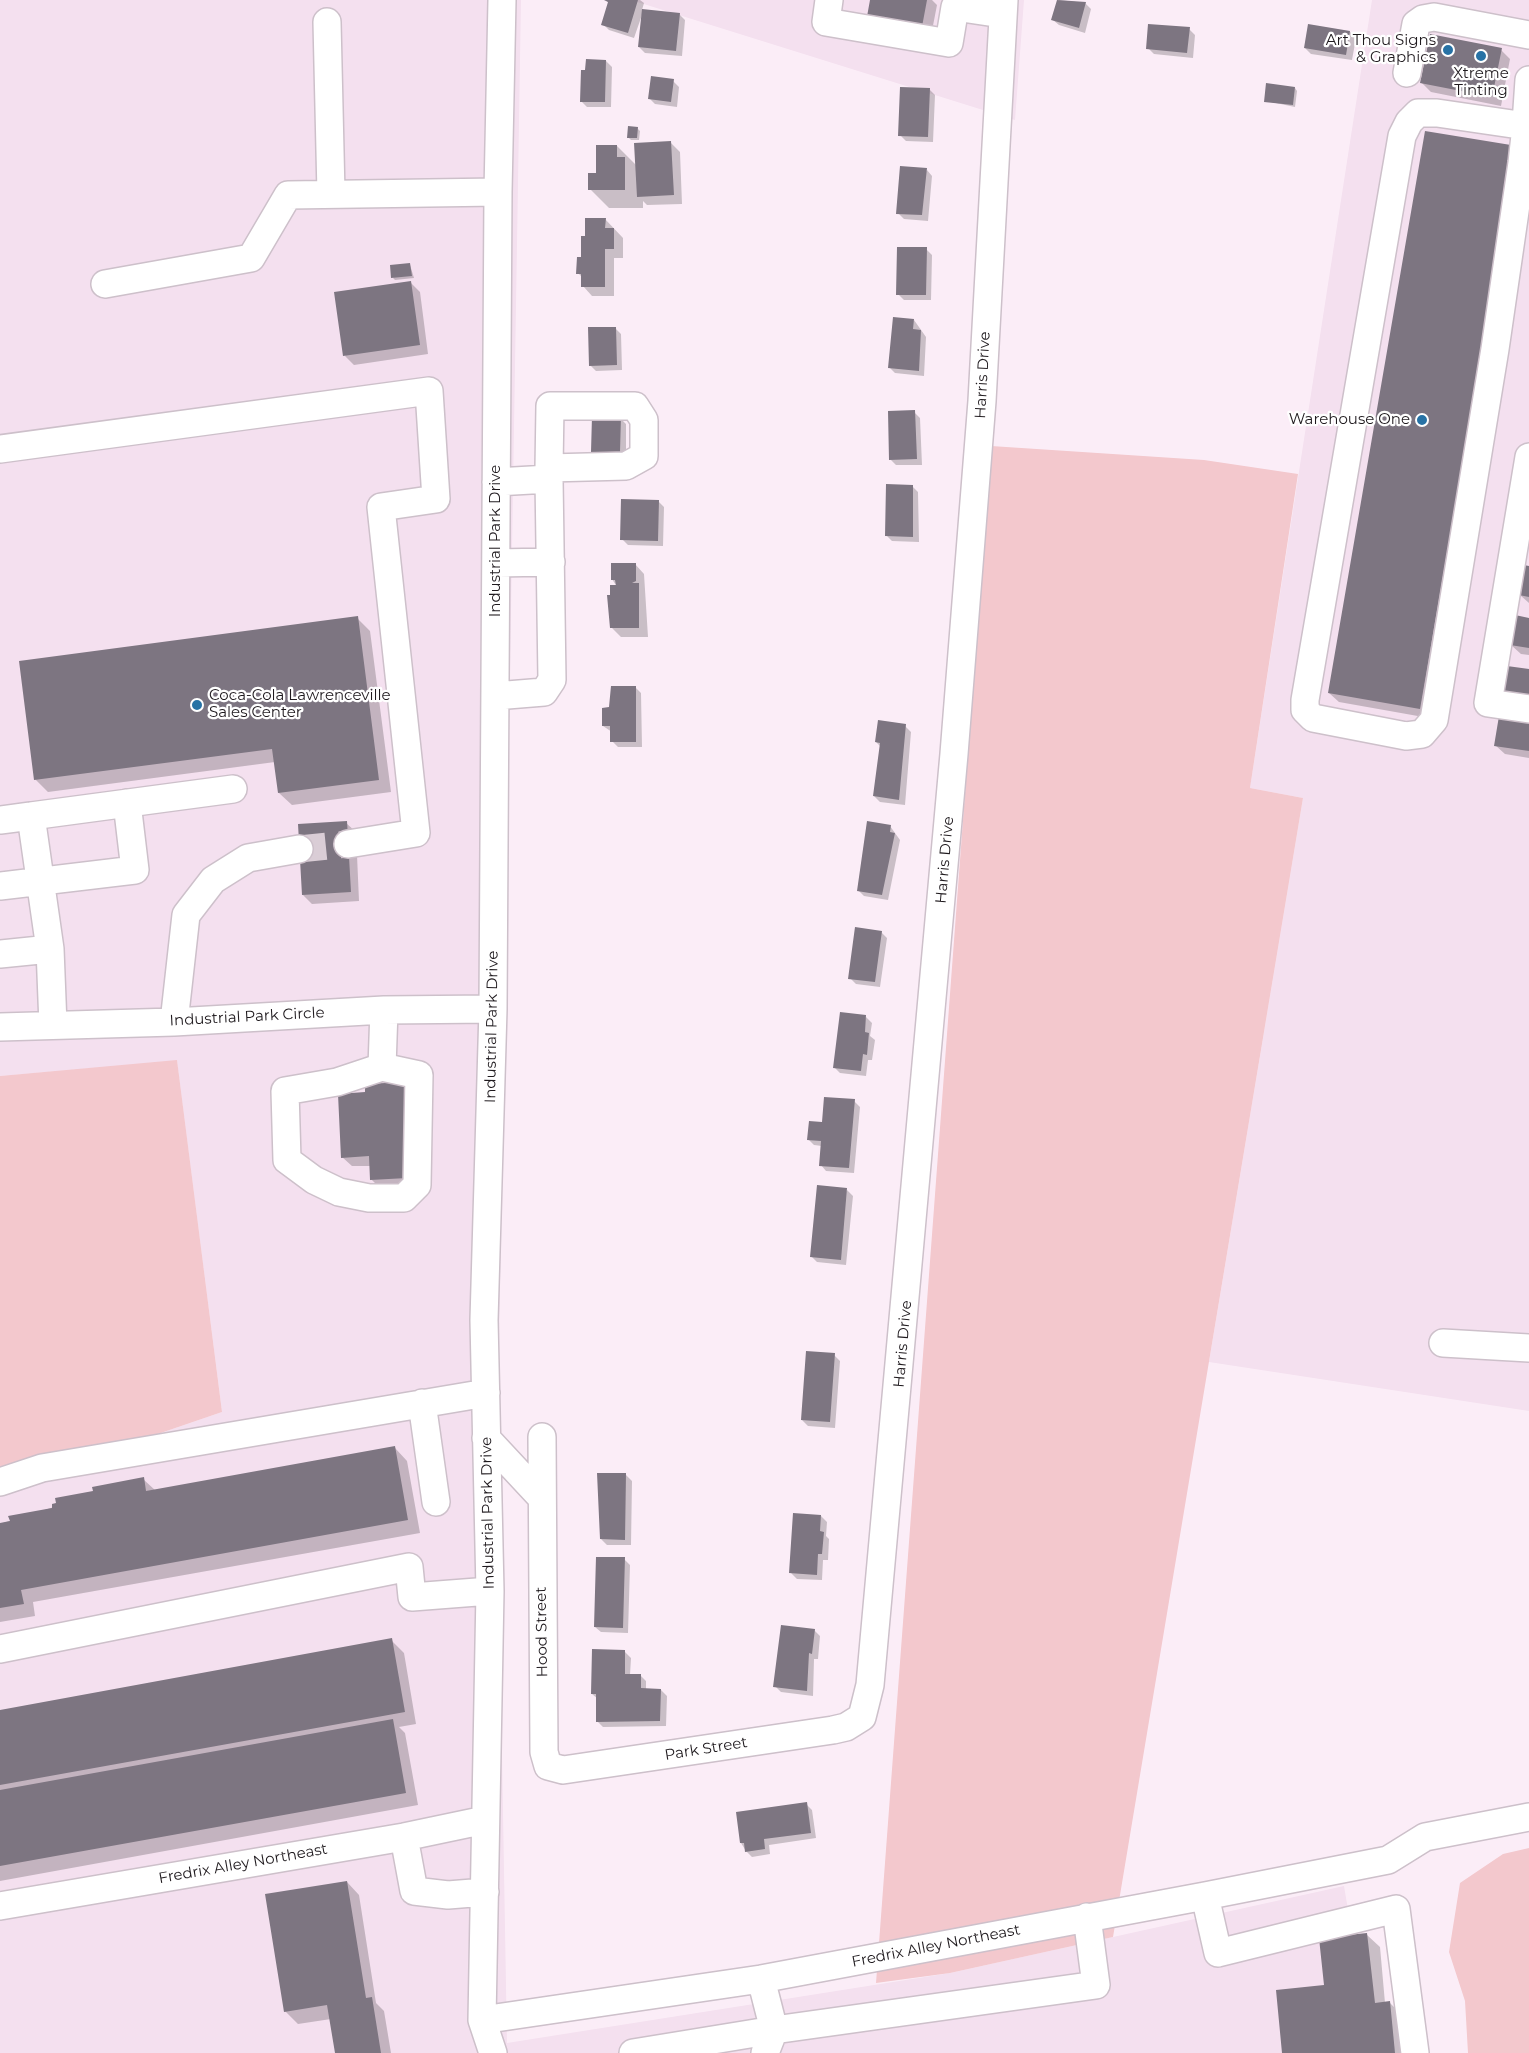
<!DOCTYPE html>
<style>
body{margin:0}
canvas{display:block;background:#fbedf7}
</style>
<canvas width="1529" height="2053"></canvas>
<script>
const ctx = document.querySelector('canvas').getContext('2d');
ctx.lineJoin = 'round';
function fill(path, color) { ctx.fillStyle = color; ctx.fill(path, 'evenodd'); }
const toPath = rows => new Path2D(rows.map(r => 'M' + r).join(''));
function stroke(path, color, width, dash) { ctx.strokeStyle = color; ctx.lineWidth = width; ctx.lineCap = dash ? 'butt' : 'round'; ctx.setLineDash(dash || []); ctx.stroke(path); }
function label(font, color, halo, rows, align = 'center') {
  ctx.font = font + ' Montserrat,sans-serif'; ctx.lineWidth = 4.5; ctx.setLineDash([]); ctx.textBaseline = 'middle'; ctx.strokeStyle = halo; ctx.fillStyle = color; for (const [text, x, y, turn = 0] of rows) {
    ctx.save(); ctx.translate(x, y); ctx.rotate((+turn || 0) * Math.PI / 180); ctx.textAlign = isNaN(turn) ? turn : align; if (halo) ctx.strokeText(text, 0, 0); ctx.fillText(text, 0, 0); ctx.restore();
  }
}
const built = toPath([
 [0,0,521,0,497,1466,507,2043,950,1973,1344,1886,1372,2053,0,2053,0,1488,222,1412,177,1061,0,1076],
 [631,0,1024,0,1015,120],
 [1372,0,1529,0,1529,1411,1209,1362,1303,798,1250,788]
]);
const green = toPath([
 [991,446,1204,460,1298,474,1250,788,1303,798,1113,1937,950,1973,876,1983],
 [177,1060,222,1412,0,1488,0,1076],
 [1529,1848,1529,2053,1468,2053,1465,2001,1449,1952,1460,1883,1503,1854]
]);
const shadow = toPath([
 [606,0,640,0,644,3,642,10,679,14,685,20,682,56,645,53,639,47,643,12,634,38,609,30,603,24,609,3],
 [871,0,932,0,937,5,930,41],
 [1059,0,1085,3,1091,9,1085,33,1059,25,1053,20],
 [1189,29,1195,35,1193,58,1154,54,1148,48],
 [1350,32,1356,38,1352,60,1311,54,1305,48],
 [1501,50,1510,59,1501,106,1431,92,1421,82],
 [606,61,612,67,611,107,587,107,581,101],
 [673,81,679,87,677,107,655,104,649,98],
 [1295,88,1297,91,1295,107,1266,101],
 [929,89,935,95,933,142,906,141,900,135],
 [637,128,640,131,639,140,631,140,628,137],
 [671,143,680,152,682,204,647,205,643,201,643,208,609,208,590,189,617,146,637,166],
 [1516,148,1429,718,1339,702,1329,693],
 [927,170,932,176,928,221,904,219,898,213],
 [587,219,605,219,623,238,623,258,614,258,614,296,592,296,583,286,583,278,578,273,583,258],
 [926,249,932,255,931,300,904,300,898,294],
 [410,265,414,278,395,280,393,278],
 [410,282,420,292,428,354,354,365,345,356],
 [914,320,926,337,924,376,895,373,889,367],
 [615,328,621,334,622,370,596,371,590,365],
 [914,412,920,418,922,465,896,465,890,459],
 [620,418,626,424,626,458,599,457,593,451],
 [912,486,918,492,919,542,892,541,886,535],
 [658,501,664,507,663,546,628,545,622,539],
 [635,564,644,574,648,637,621,637,612,628,612,596,617,587,612,579],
 [1529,568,1529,603,1520,595],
 [357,618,370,631,391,792,292,805,279,793,275,762,48,792,35,779],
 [1529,619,1529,655,1521,654,1511,645],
 [635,687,641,693,642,747,618,747,612,741,612,732,603,726,610,709],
 [1529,722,1529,758,1505,754,1495,745],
 [905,726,911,732,905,805,880,802,874,796,881,747,876,742],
 [346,823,356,832,359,901,312,904,303,895],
 [890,826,900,840,888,900,864,896,858,890],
 [881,932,887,938,880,987,856,984,850,978],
 [866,1017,872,1023,870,1036,875,1040,872,1060,868,1060,866,1076,840,1073,834,1067],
 [406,1084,416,1187,381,1189,371,1179,371,1166,352,1166,342,1157,367,1094],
 [854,1101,860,1107,854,1173,826,1171,821,1165,822,1146,814,1145,808,1139,823,1123],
 [847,1190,853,1196,846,1265,817,1262,811,1256],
 [834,1355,840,1361,835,1428,808,1426,802,1420],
 [395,1448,407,1461,420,1533,33,1602,35,1616,0,1622,0,1524,143,1479,156,1491],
 [599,1475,626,1475,632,1481,631,1545,607,1545,601,1539],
 [821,1516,827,1522,826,1536,829,1539,828,1560,823,1560,822,1580,797,1579,791,1573],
 [624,1559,630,1565,628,1633,601,1632,595,1627],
 [814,1630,820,1636,818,1659,814,1659,813,1696,781,1692,775,1686],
 [391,1640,404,1653,416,1724,399,1727,405,1733,418,1805,0,1881,0,1711],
 [625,1652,631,1658,630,1675,640,1675,646,1681,646,1690,661,1690,667,1696,666,1726,603,1727,597,1721,598,1699,592,1694],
 [806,1804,812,1810,816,1838,769,1845,770,1854,752,1857,746,1851,741,1843],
 [347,1882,359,1895,376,2003,384,2011,391,2053,336,2053,331,2019,298,2024,285,2011],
 [1367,1935,1380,1947,1385,2003,1390,2003,1402,2015,1406,2053,1284,2053,1325,1987]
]);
const building = toPath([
 [604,0,638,0,628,33,601,25,608,2],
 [870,0,927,0,921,32,866,22],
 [1057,0,1086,2,1079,28,1051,20],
 [642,9,680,13,676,51,638,47],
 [1148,24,1190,27,1187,53,1146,49],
 [1308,24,1350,31,1346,55,1304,48],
 [1430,34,1502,48,1492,97,1420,83],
 [586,59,606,60,605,102,580,102,581,70,585,70],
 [651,76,674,79,671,102,648,99],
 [1266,83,1295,87,1293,105,1264,102],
 [900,87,930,88,928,137,898,136],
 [628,126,638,127,637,138,627,138],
 [1425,131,1517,146,1420,709,1328,693],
 [671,141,674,195,637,197,634,143],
 [596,145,617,145,617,157,625,157,625,190,588,190,588,173,596,173],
 [900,166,927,168,922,215,896,214],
 [585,218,606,218,605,228,614,228,614,249,605,249,605,287,581,287,581,274,576,274,577,257,581,257,581,236,585,236],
 [897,247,927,247,926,295,896,295],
 [410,263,412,276,391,278,390,265],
 [411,281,420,345,343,356,334,292],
 [893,317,914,319,913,329,921,330,919,371,888,368],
 [588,327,616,327,617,365,589,366],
 [915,410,917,459,889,460,888,411],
 [592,416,621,416,620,452,591,452],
 [886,484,913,485,913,537,885,536],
 [621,499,659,500,658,541,620,540],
 [611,563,636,563,636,581,632,583,639,583,639,628,610,628,607,595,610,595,610,585,616,585,615,580,611,580],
 [1524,565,1529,566,1529,597,1519,595],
 [1515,615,1529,618,1529,648,1510,645],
 [358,616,379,780,278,793,272,749,34,780,19,661],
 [1507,666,1529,669,1529,700,1502,695],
 [611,686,636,686,636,742,610,742,610,726,602,726,602,708,609,707],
 [1499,716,1529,721,1529,751,1494,746],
 [878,720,906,724,899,800,873,796,880,743,875,742],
 [347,821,351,892,302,895,298,824],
 [867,821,891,825,890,832,895,833,882,895,857,891],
 [855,927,882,931,875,982,848,979],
 [840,1012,866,1015,865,1032,869,1033,867,1055,863,1054,861,1071,833,1068],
 [406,1082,407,1109,404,1109,407,1178,370,1180,369,1156,341,1158,338,1094,365,1092,365,1084],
 [824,1097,855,1099,849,1168,819,1166,821,1141,807,1140,809,1121,822,1122],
 [817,1185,847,1188,841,1260,810,1257],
 [806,1351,835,1353,830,1422,801,1420],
 [395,1446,408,1520,21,1590,24,1604,0,1608,0,1523,10,1521,8,1516,52,1508,52,1504,56,1503,55,1498,93,1491,92,1487,144,1477,146,1491],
 [597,1473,626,1473,625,1540,600,1539],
 [793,1513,821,1515,820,1531,824,1532,822,1554,818,1554,817,1575,789,1573],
 [596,1557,625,1557,623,1628,594,1627],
 [781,1625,815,1629,812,1654,809,1653,807,1691,773,1687],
 [392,1638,405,1712,0,1785,0,1710],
 [592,1649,625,1650,625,1674,641,1674,641,1688,661,1689,660,1721,596,1722,596,1694,591,1694],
 [393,1719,406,1793,0,1866,0,1790],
 [807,1802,811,1833,764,1839,765,1849,745,1852,744,1843,740,1843,736,1812],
 [347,1881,366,1998,372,1997,381,2053,335,2053,327,2005,284,2012,265,1894],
 [1367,1933,1375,2003,1390,2001,1395,2053,1282,2053,1276,1990,1324,1985,1319,1938]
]);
const minorTunnel = toPath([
 [299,849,348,844]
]);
const minor = toPath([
 [829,0,826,22,949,43,955,7,1002,14],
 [327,22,331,194],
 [1407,73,1416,24,1423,19,1434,17,1529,35],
 [1526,126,1437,113,1418,113,1409,122,1402,136,1305,700,1305,710,1313,718,1406,736,1422,734,1434,720,1495,349,1522,163,1526,126,1527,109,1529,80],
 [105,284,251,258,288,195,498,192],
 [0,449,429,391,436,499,381,507,416,833,348,844],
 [1529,457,1488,703,1529,709],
 [496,482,549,479,549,468,550,406,635,406,644,420,644,456,626,466,549,468],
 [496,563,551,562],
 [495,696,544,692,552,680,549,479],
 [0,820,31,816],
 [0,886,135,870,127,803],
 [0,954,50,949],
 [174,1022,186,915,213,880,248,858,299,849],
 [53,1025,50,949,31,816,233,789],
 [0,1027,174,1022,384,1010,493,1009],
 [382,1067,337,1082,285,1091,287,1160,314,1180,339,1192,369,1198,404,1198,417,1185,419,1075,382,1067,384,1010],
 [1443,1343,1529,1348],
 [422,1403,436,1502],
 [542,1437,544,1752,548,1766,563,1770,833,1730,846,1727,862,1717,870,1685,954,754,982,401,1004,0],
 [486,1438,541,1497],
 [0,1482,42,1468,486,1393],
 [0,1649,409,1567,412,1597,490,1591],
 [404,1837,414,1891,448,1895,485,1892],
 [1205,1896,1218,1953,1396,1909,1415,2053],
 [0,1906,404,1837,485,1820],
 [482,2020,761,1979,1205,1896,1388,1860,1425,1837,1529,1817],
 [493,2053,482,2020,490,1591,484,1320,493,1009,498,192,502,0],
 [633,2053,774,2030,761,1979],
 [765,2053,774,2030,1096,1985,1087,1917]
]);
const markers = [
 [1448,50,6,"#2772a5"],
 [1481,56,6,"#2772a5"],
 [1422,420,6,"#2772a5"],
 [197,705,6,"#2772a5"]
];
const poiNames = [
 ["Art Thou Signs",1436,41],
 ["& Graphics",1436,58],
 ["Xtreme",1481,74,"center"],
 ["Tinting",1481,91,"center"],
 ["Warehouse One",1410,420],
 ["Coca-Cola Lawrenceville",209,696,"left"],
 ["Sales Center",209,713,"left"]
];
const streetNames = [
 ["Harris Drive",983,375,-87],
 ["Industrial Park Drive",496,541,-90],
 ["Harris Drive",945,860,-85],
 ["Industrial Park Circle",247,1017,-3],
 ["Industrial Park Drive",492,1027,-89],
 ["Harris Drive",903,1344,-85],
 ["Industrial Park Drive",488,1513,-91],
 ["Hood Street",542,1632,-91],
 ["Park Street",706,1749,-9],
 ["Fredrix Alley Northeast",243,1864,-10],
 ["Fredrix Alley Northeast",936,1946,-11]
];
fill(built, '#f4e0ef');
fill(green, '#f3c8cd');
fill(shadow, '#0003');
fill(building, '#7d7581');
stroke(minorTunnel, '#dacdd6', 27, [27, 14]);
stroke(minor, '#cdc0ca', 30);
stroke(minor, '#fff', 27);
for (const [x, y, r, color] of markers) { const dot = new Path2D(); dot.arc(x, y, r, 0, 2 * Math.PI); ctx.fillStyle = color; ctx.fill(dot); stroke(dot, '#fff', 2); }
label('15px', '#1f1a1e', '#fff', poiNames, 'right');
label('15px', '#1f1a1e', '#fff', streetNames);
</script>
